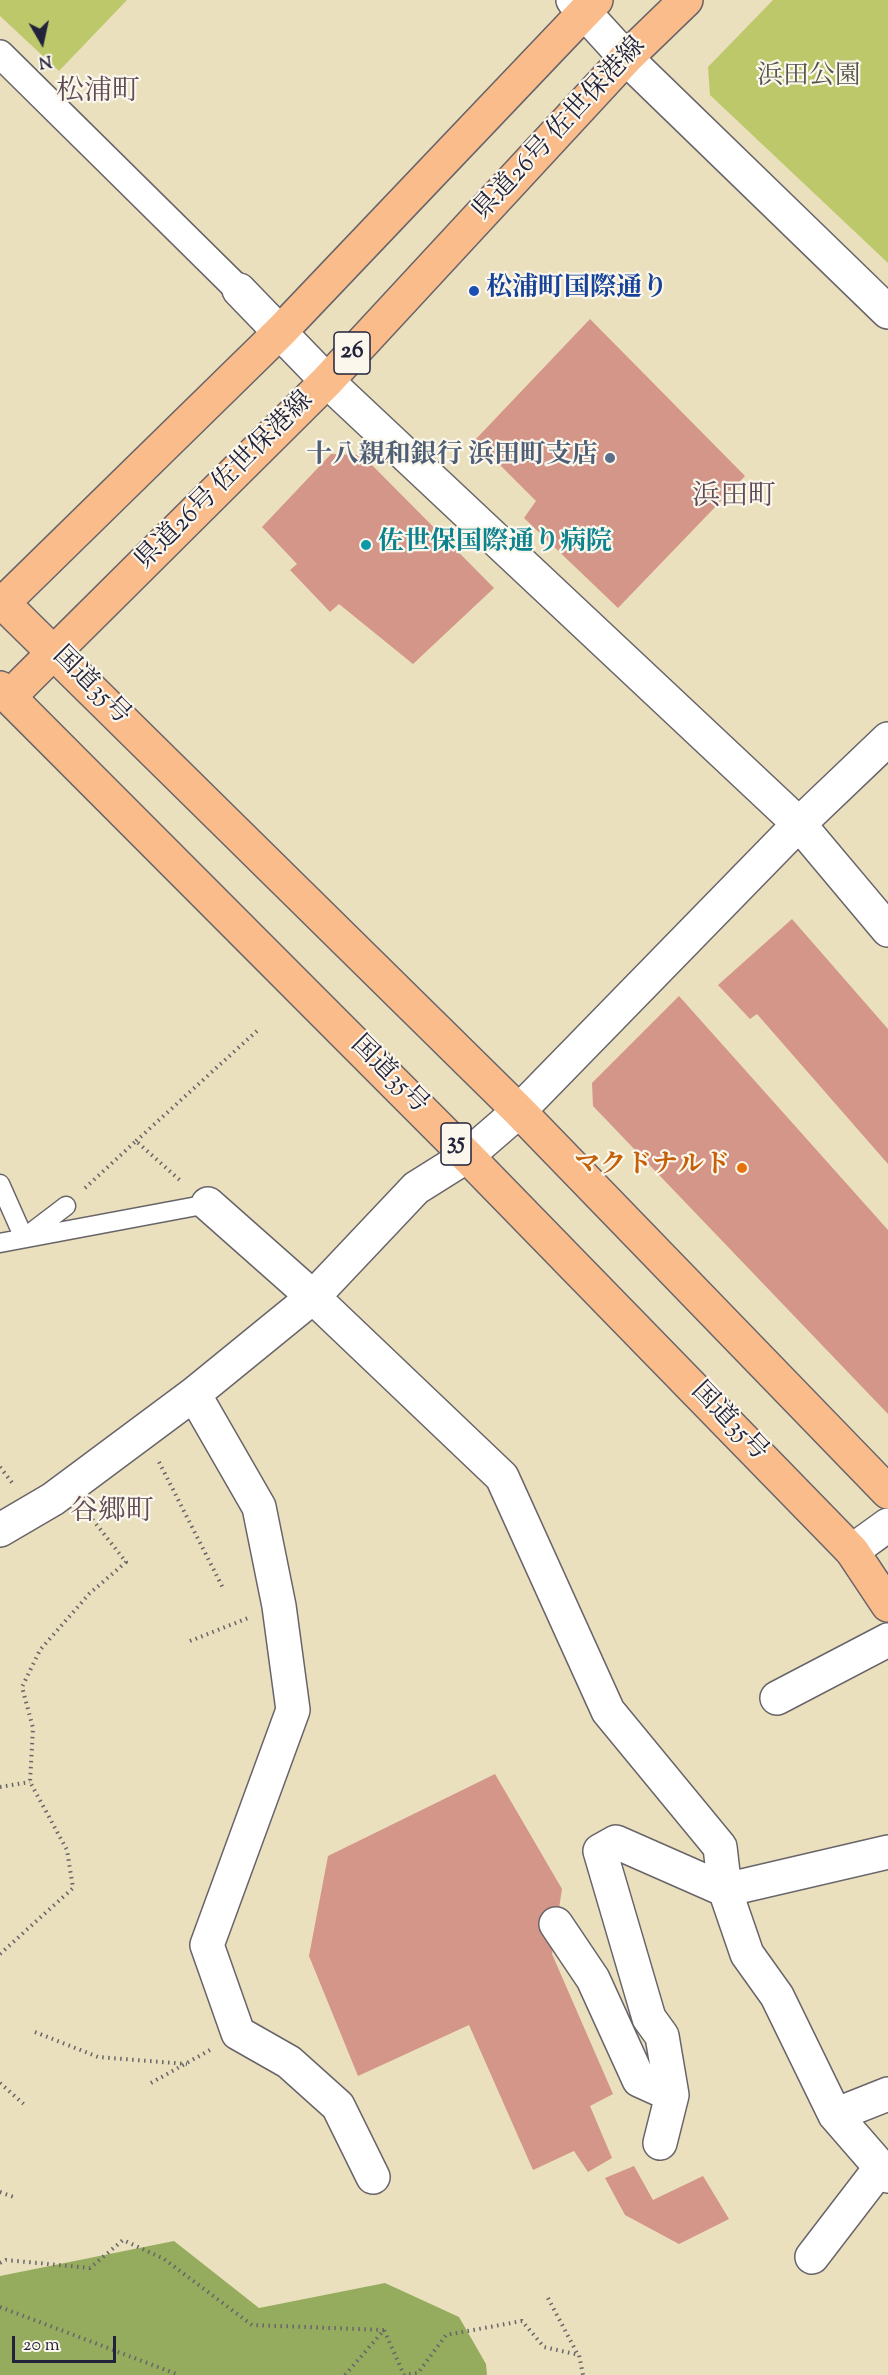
<!DOCTYPE html>
<meta charset="utf-8">
<style>
body{margin:0}
#map{position:relative;width:888px;height:2375px;overflow:hidden;background:#eae0be;font-family:"Sorts Mill Goudy",serif}
canvas{display:block}
.north{position:absolute;left:12px;top:12px;width:60px;height:60px;-webkit-text-stroke:4px #fbf7ec;paint-order:stroke;rotate:171deg;font-size:16px;font-weight:700;line-height:24px;text-align:center;color:#22223b}
.north::after{content:'';display:block;margin:auto;width:21px;height:27px;background:#22223b;clip-path:polygon(50% 0,100% 100%,50% 72%,0 100%)}
.scale{position:absolute;left:12px;top:2336px;width:104px;height:27px;box-sizing:border-box;border:3px solid #22223b;border-top:0;padding-left:8px;font-size:18px;line-height:21px;white-space:nowrap;color:#22223b;-webkit-text-stroke:4px #fbf7ec;paint-order:stroke}
</style>
<div id="map">
<canvas width="888" height="2375"></canvas>
<div class="north">N</div>
<div class="scale">20 m</div>
</div>
<script>
const ctx = document.querySelector('canvas').getContext('2d');
ctx.lineJoin = 'round';
function fill(path, color) { ctx.fillStyle = color; ctx.fill(path, 'evenodd'); }
const toPath = rows => new Path2D(rows.map(r => 'M' + r).join(''));
function stroke(path, color, width, dash) { ctx.strokeStyle = color; ctx.lineWidth = width; ctx.lineCap = dash ? 'butt' : 'round'; ctx.setLineDash(dash || []); ctx.stroke(path); }
function label(font, color, halo, rows, align = 'center') {
  ctx.font = font + ' "Sorts Mill Goudy","Noto Serif JP",serif'; ctx.lineWidth = 4.5; ctx.setLineDash([]); ctx.textBaseline = 'middle'; ctx.strokeStyle = halo; ctx.fillStyle = color; for (const [text, x, y, turn = 0] of rows) {
    ctx.save(); ctx.translate(x, y); ctx.rotate((+turn || 0) * Math.PI / 180); ctx.textAlign = isNaN(turn) ? turn : align; if (halo) ctx.strokeText(text, 0, 0); ctx.fillText(text, 0, 0); ctx.restore();
  }
}
const green = toPath([
 [0,0,127,0,59,71,0,16],
 [773,0,888,0,888,263,710,95,708,67]
]);
const forest = toPath([
 [174,2241,259,2308,385,2283,459,2317,486,2364,487,2375,0,2375,0,2276]
]);
const building = toPath([
 [590,319,745,476,618,608,524,518,536,501,475,440],
 [331,454,362,455,494,588,413,664,339,604,330,612,290,570,297,564,262,527],
 [792,919,888,1029,888,1164,757,1014,750,1019,718,985],
 [679,996,888,1230,888,1414,593,1106,592,1083],
 [495,1774,562,1889,552,1954,613,2094,590,2106,612,2158,588,2172,574,2151,533,2170,469,2025,358,2076,309,1956,328,1856],
 [634,2166,653,2200,703,2176,729,2219,679,2244,625,2215,605,2178]
]);
const path = toPath([
 [136,1141,259,1029],
 [85,1188,136,1141,182,1182],
 [159,1462,224,1590],
 [0,1467,13,1484],
 [190,1641,248,1618],
 [0,1787,30,1782],
 [0,1954,73,1888,67,1850,30,1782,33,1728,22,1687,40,1650,89,1594,126,1562,89,1515],
 [35,2032,98,2057,187,2064],
 [0,2083,26,2106],
 [151,2083,210,2050],
 [0,2192,14,2197],
 [0,2263,6,2260,90,2268,123,2240,164,2259,252,2325,384,2330],
 [548,2298,578,2355],
 [0,2307,179,2375],
 [345,2375,384,2330,404,2375,418,2373,446,2335,522,2321,544,2347,579,2355,583,2375]
]);
const service = toPath([
 [0,1184,24,1238,66,1206],
 [0,1243,208,1204]
]);
const pedestrian = toPath([
 [0,54,239,290]
]);
const minor = toPath([
 [208,1204,313,1297,502,1477,608,1711,720,1847,725,1890,747,1954,777,1996,835,2115,888,2176],
 [194,1394,259,1507,279,1606,293,1710,207,1945,238,2033,289,2062,338,2106,373,2177],
 [0,1530,53,1499,194,1394,313,1297,416,1188,467,1156],
 [777,1698,888,1640],
 [556,1924,593,1979,639,2080,672,2095],
 [835,2115,888,2094],
 [660,2143,672,2095,662,2036,649,2018,600,1851,616,1842,725,1890,888,1852],
 [812,2257,881,2167]
]);
const tertiary = toPath([
 [573,0,626,58,888,312],
 [239,290,327,381,799,824,888,930],
 [467,1156,519,1111,799,824,888,739],
 [852,1551,888,1525]
]);
const primary = toPath([
 [0,606,281,331,596,0],
 [9,697,327,381,626,58,686,0]
]);
const trunk = toPath([
 [0,600,519,1111,888,1492],
 [0,688,467,1156,852,1551,888,1605]
]);
const markers = [
 [474,291,6,"#1a4fb4"],
 [610,458,6,"#5c6f8a"],
 [366,545,6,"#0f9aa8"],
 [742,1168,6,"#e8710a"]
];
const shields = [
 [352,353,36],
 [456,1144,30]
];
const shieldNames = [
 ["26",352,353],
 ["35",456,1144]
];
const parkNames = [
 ["浜田公園",809,79]
];
const streetNames = [
 ["県道26号 佐世保港線",561,130,-47],
 ["県道26号 佐世保港線",226,482,-45],
 ["国道35号",90,687,45],
 ["国道35号",388,1076,45],
 ["国道35号",728,1423,46]
];
const transitNames = [
 ["松浦町国際通り",486,291]
];
const serviceNames = [
 ["十八親和銀行 浜田町支店",598,458]
];
const cultureNames = [
 ["佐世保国際通り病院",378,545]
];
const foodNames = [
 ["マクドナルド",730,1168]
];
const quarterNames = [
 ["松浦町",98,94],
 ["浜田町",734,499],
 ["谷郷町",112,1514]
];
fill(green, '#bcc86a');
fill(forest, '#95ac5e');
fill(building, '#d39688');
stroke(service, '#686469', 21);
stroke(pedestrian, '#686469', 30);
stroke(minor, '#686469', 36);
stroke(tertiary, '#686469', 36);
stroke(primary, '#686469', 36);
stroke(trunk, '#686469', 36);
stroke(path, '#686469', 4, [1.5, 4.5]);
stroke(service, '#fff', 18);
stroke(pedestrian, '#fff', 27);
stroke(minor, '#fff', 33);
stroke(tertiary, '#fff', 33);
stroke(primary, '#f9bc8a', 33);
stroke(trunk, '#f9bc8a', 33);
for (const [x, y, r, color] of markers) { const dot = new Path2D(); dot.arc(x, y, r, 0, 2 * Math.PI); ctx.fillStyle = color; ctx.fill(dot); stroke(dot, '#fbf7ec', 2); }
for (const [x, y, w] of shields) { const box = new Path2D(); box.roundRect(x - w / 2, y - 21, w, 42, 4.5); ctx.fillStyle = '#fbf7ec'; ctx.fill(box); stroke(box, '#22223b', 1.5); }
label('bold 24px', '#22223b', null, shieldNames);
label('26px', '#505449', '#fbf7ec', parkNames);
label('26px', '#22223b', '#fbf7ec', streetNames);
label('bold 26px', '#164399', '#fbf7ec', transitNames, 'left');
label('bold 26px', '#4e5e75', '#fbf7ec', serviceNames, 'right');
label('bold 26px', '#0d838f', '#fbf7ec', cultureNames, 'left');
label('bold 26px', '#c56008', '#fbf7ec', foodNames, 'right');
label('28px', '#604b56', '#fbf7ec', quarterNames);
</script>
